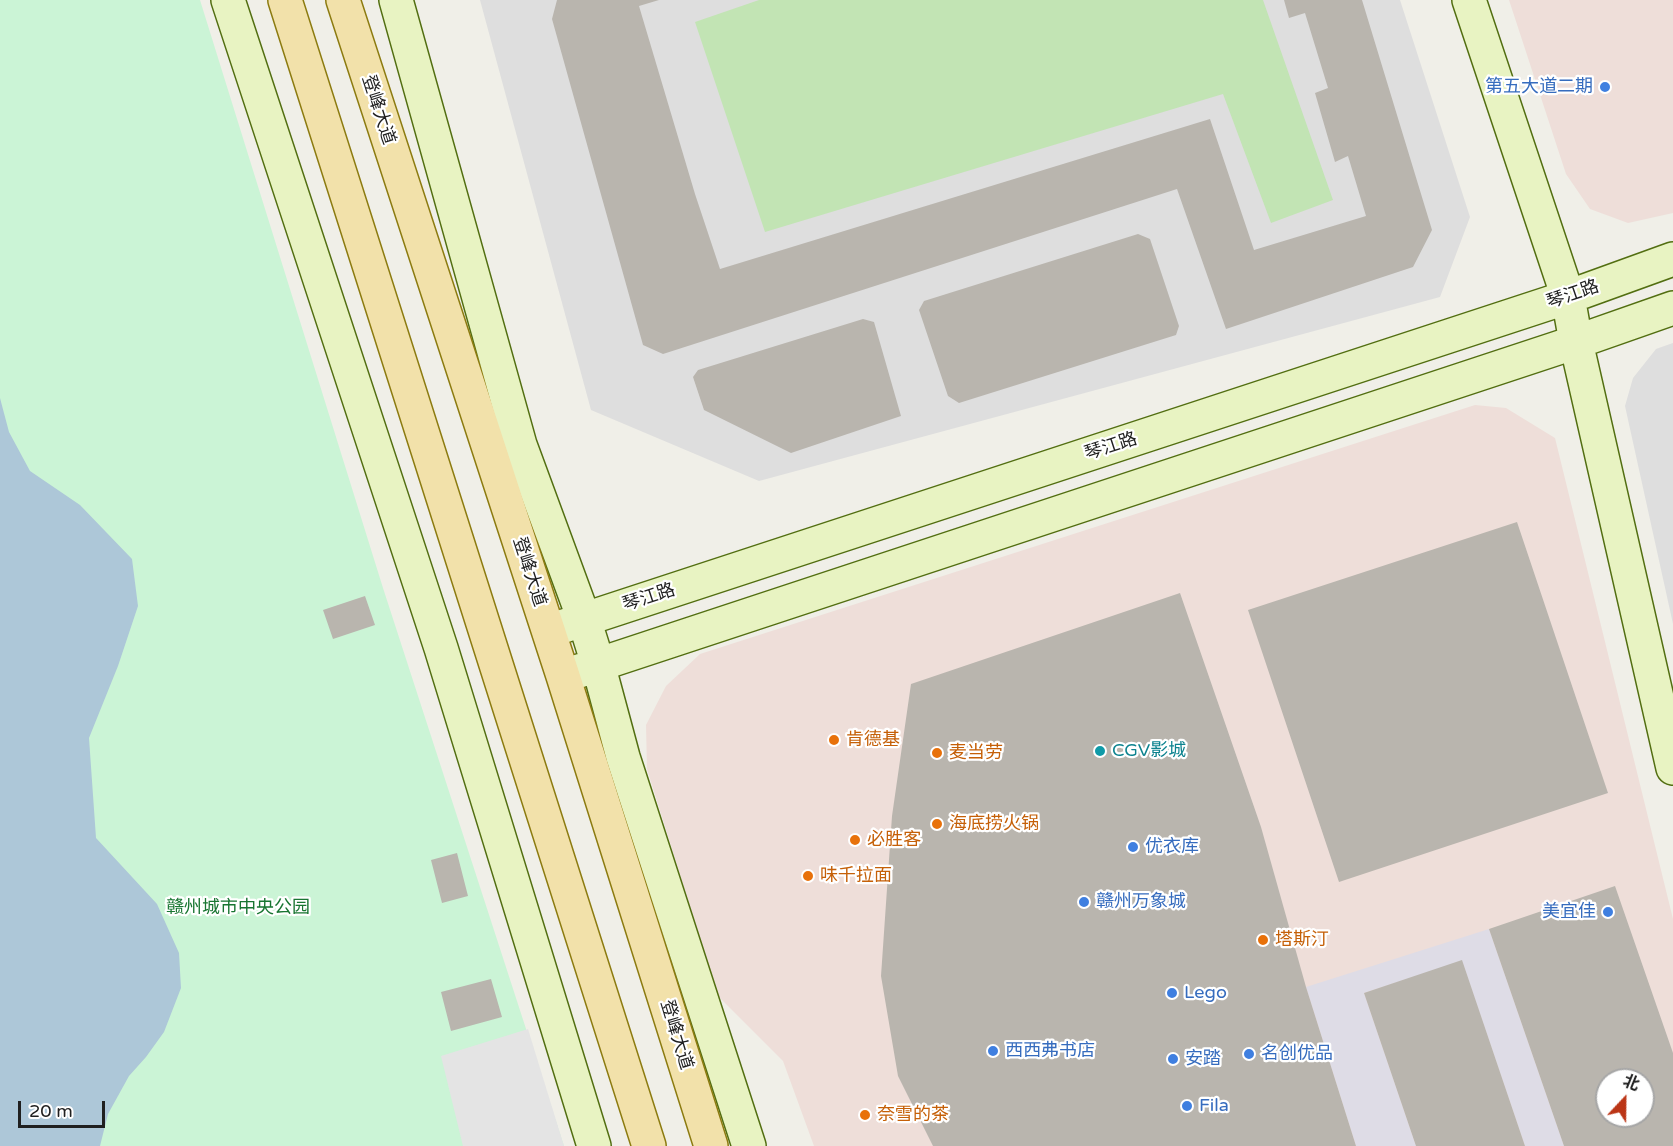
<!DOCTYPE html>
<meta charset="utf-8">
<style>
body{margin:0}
#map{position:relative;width:1673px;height:1146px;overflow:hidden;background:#f0efe8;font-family:"Varela Round","Noto Sans SC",sans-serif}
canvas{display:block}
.north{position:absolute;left:1595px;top:1068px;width:60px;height:60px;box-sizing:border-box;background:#fff;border:2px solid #a6a6a6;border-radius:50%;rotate:22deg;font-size:16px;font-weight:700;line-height:24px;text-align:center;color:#202020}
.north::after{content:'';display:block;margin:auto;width:21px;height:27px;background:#bb3516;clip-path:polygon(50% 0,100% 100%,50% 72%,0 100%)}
.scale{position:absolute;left:18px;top:1101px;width:87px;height:27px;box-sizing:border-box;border:3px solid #202020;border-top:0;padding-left:8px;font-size:18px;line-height:21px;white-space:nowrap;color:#202020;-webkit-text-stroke:4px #fff;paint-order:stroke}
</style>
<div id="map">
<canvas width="1673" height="1146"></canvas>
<div class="north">北</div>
<div class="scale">20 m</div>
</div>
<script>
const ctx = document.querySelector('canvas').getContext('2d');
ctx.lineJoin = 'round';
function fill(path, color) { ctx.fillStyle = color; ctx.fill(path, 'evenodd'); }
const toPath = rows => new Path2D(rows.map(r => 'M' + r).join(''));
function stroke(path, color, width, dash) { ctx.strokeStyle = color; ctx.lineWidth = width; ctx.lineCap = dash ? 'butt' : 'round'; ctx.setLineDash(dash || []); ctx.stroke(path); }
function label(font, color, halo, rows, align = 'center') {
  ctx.font = font + ' "Varela Round","Noto Sans SC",sans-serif'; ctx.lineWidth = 4.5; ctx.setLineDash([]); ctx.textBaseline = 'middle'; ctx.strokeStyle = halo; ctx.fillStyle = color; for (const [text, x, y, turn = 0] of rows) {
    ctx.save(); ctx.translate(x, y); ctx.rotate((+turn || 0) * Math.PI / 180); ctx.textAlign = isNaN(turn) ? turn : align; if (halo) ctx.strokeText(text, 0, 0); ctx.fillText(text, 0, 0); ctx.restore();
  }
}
const residential = toPath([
 [480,0,1400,0,1470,217,1440,297,759,481,591,410],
 [1673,343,1673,624,1625,406,1633,378,1656,349]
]);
const commercial = toPath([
 [1509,0,1673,0,1673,213,1628,223,1590,209,1566,174],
 [1475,405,1506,408,1555,438,1673,919,1673,1146,814,1146,783,1061,718,996,647,769,646,725,666,686,700,654],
 [1607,1080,1643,1080,1643,1116,1607,1116]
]);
const grass = toPath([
 [759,0,1263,0,1333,200,1271,223,1223,94,765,232,695,22]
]);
const park = toPath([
 [0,0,200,0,383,588,564,1146,0,1146]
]);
const parking = toPath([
 [528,1029,564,1146,463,1146,441,1056]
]);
const plaza = toPath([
 [1489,929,1564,1146,1525,1146,1462,961,1364,993,1416,1146,1356,1146,1306,987]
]);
const water = toPath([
 [0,398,9,432,30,471,80,505,132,559,138,606,118,666,89,738,96,838,157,904,179,953,181,988,164,1032,146,1057,129,1076,108,1114,100,1146,0,1146]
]);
const building = toPath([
 [557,0,659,0,639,6,695,194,720,269,1210,119,1254,250,1366,216,1348,156,1335,162,1315,93,1328,88,1305,13,1289,18,1284,0,1362,0,1432,230,1413,267,1226,329,1177,189,663,354,643,345,552,19],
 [1138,234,1150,239,1179,326,1176,335,959,403,948,396,919,310,924,301],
 [863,319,874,322,901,416,791,453,704,410,693,377,698,370],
 [1517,522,1608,793,1339,882,1248,610],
 [1180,593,1261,827,1306,987,1356,1146,933,1146,898,1076,881,976,892,816,911,684],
 [365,596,375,625,333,639,323,610],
 [457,853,468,896,442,903,431,860],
 [1615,886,1673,1053,1673,1146,1564,1146,1489,929],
 [1607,1080,1643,1080,1643,1116,1607,1116],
 [1462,960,1525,1146,1416,1146,1364,993],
 [491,979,502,1017,451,1031,441,992]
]);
const secondary = toPath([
 [228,0,441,648,594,1146],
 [396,0,520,445,584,619,598,664,623,757,749,1146],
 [1469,0,1568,297,1576,342,1673,768],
 [564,626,1568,297,1673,259],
 [579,671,1576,342,1673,308]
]);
const primary = toPath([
 [285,0,649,1146],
 [343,0,563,676,711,1146]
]);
const markers = [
 [1605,87,6,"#3f7fe0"],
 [834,740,6,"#e8710a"],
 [1100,751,6,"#0f9aa8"],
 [937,753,6,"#e8710a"],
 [937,824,6,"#e8710a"],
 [855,840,6,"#e8710a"],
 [1133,847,6,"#3f7fe0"],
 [808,876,6,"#e8710a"],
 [1084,902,6,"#3f7fe0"],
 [1608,912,6,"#3f7fe0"],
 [1263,940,6,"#e8710a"],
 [1172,993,6,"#3f7fe0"],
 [993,1051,6,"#3f7fe0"],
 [1249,1054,6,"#3f7fe0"],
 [1173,1059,6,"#3f7fe0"],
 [1187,1106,6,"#3f7fe0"],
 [865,1115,6,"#e8710a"]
];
const shopNames = [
 ["第五大道二期",1593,87,"right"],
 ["优衣库",1145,847],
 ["赣州万象城",1096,902],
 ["美宜佳",1596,912,"right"],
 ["Lego",1184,993],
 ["西西弗书店",1005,1051],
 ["名创优品",1261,1054],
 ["安踏",1185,1059],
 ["Fila",1199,1106]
];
const streetNames = [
 ["登峰大道",378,110,72],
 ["琴江路",1573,295,-19],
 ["琴江路",1111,447,-18],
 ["登峰大道",529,572,72],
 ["琴江路",649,598,-18],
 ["登峰大道",676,1035,73]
];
const foodNames = [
 ["肯德基",846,740],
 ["麦当劳",949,753],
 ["海底捞火锅",949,824],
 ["必胜客",867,840],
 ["味千拉面",820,876],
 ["塔斯汀",1275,940],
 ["奈雪的茶",877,1115]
];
const cultureNames = [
 ["CGV影城",1112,751]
];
const parkNames = [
 ["赣州城市中央公园",238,908]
];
fill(residential, '#dedede');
fill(commercial, '#eeded9');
fill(grass, '#c2e4b4');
fill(park, '#cbf4d6');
fill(parking, '#e4e4e4');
fill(plaza, '#dedce6');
fill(water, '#adc7d8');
fill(building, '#b9b5ae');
stroke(secondary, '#526e11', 36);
stroke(primary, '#8c7b10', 36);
stroke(secondary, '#e8f3c2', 33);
stroke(primary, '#f2e1aa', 33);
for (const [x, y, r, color] of markers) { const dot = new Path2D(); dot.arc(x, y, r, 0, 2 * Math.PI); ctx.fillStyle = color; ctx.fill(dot); stroke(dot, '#fff', 2); }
label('18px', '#366cbe', '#fff', shopNames, 'left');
label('18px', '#202020', '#fff', streetNames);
label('18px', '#c56008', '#fff', foodNames, 'left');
label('18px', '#0d838f', '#fff', cultureNames, 'left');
label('18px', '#187531', '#fff', parkNames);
</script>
